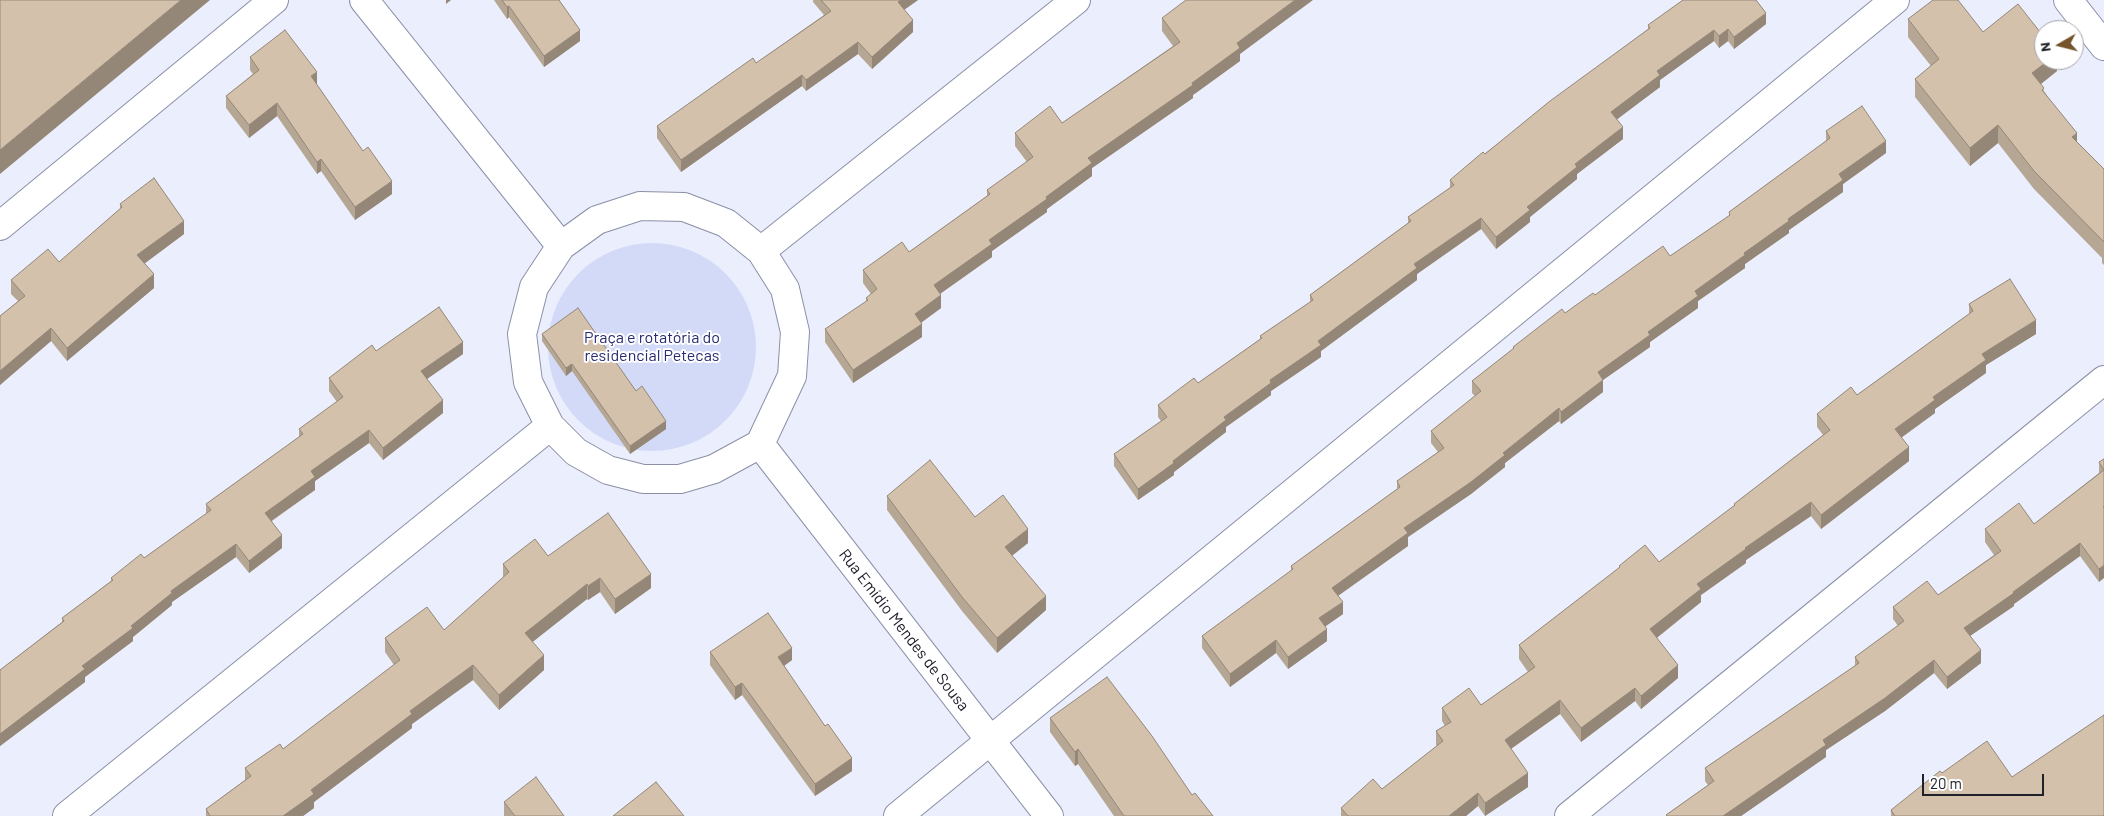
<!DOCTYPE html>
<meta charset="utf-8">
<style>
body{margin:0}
#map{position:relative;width:2104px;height:816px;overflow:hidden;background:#eaeefd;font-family:Barlow,sans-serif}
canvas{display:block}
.north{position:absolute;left:2034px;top:20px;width:50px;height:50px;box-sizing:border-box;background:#fff;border:1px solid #a6a7aa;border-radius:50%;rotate:262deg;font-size:14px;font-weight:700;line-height:20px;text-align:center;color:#20222b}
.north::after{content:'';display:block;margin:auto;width:18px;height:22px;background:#75532b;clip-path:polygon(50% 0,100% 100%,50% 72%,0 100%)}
.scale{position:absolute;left:1922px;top:774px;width:122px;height:22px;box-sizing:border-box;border:2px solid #20222b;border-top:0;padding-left:6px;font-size:15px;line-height:18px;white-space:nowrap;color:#20222b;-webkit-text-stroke:4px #fff;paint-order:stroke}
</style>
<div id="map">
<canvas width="2104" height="816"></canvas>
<div class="north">N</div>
<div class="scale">20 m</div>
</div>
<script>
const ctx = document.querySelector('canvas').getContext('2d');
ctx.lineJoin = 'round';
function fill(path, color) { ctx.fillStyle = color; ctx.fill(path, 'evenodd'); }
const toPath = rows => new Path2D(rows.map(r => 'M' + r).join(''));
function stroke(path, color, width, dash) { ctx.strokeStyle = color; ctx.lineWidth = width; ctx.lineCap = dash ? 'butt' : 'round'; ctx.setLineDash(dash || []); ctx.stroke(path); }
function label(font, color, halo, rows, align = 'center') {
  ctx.font = font + ' Barlow,sans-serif'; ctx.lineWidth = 4; ctx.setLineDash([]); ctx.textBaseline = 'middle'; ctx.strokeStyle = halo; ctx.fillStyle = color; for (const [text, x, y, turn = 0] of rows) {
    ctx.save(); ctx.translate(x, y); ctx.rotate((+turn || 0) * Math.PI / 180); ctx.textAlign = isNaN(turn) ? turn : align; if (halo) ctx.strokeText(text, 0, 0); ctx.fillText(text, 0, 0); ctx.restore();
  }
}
const green = toPath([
 '548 347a104 104 0 1 1 208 0a104 104 0 1 1-208 0Z'
]);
const minor = toPath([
 [364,0,561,246],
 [2068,0,2104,46],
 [640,206,684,207,726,223,761,251,785,289,795,332,792,376,760,444,714,469,680,479,643,479,608,470,576,452,550,426,528,382,522,334,534,287,561,246,597,220,640,206],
 [0,226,274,0],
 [761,251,1076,0],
 [760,444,1049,816],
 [67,816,550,426],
 [898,816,1895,0],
 [1569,816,2104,380]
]);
const wall = toPath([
 [494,0,559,0,580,41,544,67,509,17,507,19],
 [813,0,918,0,904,10,913,32,872,69,858,54,806,91,802,86,681,172,657,138,657,126,756,63,824,15,813,2],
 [1162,18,1240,54,1240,61,1193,95,1193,98,1092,168,1092,176,1047,209,1047,212,992,251,992,257,940,294,941,308,921,323,922,337,853,383,825,342,825,329,866,302,866,298,871,294,863,283,863,270,909,252,987,196,987,190,1027,162,1015,146,1015,133,1062,123,1173,46,1162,31],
 [1908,19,1983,32,2057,60,2057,71,2041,84,2044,91,2077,142,2104,169,2104,265,2102,263,2102,258,2034,189,1998,143,1970,166,1915,97,1915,79,1931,66,1908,37],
 [1766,24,1734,49,1728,41,1719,48,1714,41,1660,80,1660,87,1616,119,1623,139,1577,174,1577,179,1530,217,1530,222,1496,249,1481,229,1417,274,1417,280,1321,351,1321,357,1271,391,1271,395,1226,427,1226,432,1174,472,1174,475,1138,500,1114,466,1114,454,1161,421,1158,417,1158,405,1198,383,1260,339,1260,336,1310,302,1310,295,1408,223,1408,217,1450,188,1450,180,1648,29,1648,25],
 [250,57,317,85,392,194,355,220,321,171,317,174,277,116,249,138,226,108,226,96,253,74,250,70],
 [1826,131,1886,153,1843,184,1843,192,1789,230,1789,233,1745,264,1745,268,1698,301,1698,308,1650,342,1650,347,1603,380,1603,392,1561,424,1559,421,1505,463,1505,467,1471,494,1408,537,1408,546,1338,596,1343,614,1325,626,1327,641,1288,669,1276,653,1230,687,1202,648,1202,636,1291,571,1291,566,1397,489,1397,481,1438,452,1431,443,1431,431,1475,396,1472,393,1472,381,1513,349,1513,347,1565,313,1595,295,1670,256,1729,216,1729,212,1826,141],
 [120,204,184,234,144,264,154,288,67,361,51,341,0,385,0,316,18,301,11,294,11,280,59,262,120,209],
 [1969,304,2036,334,1986,365,1986,373,1935,409,1935,413,1901,438,1909,461,1821,529,1811,516,1746,560,1746,563,1701,595,1701,602,1657,638,1678,678,1641,709,1635,701,1581,742,1560,714,1511,749,1528,787,1485,816,1478,806,1466,816,1341,816,1341,808,1382,789,1437,746,1436,745,1436,731,1445,726,1442,721,1442,708,1481,705,1528,672,1519,659,1519,645,1619,568,1619,566,1659,562,1734,506,1734,504,1823,435,1817,427,1817,414,1857,395,1969,314],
 [542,334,636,391,666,429,630,454,572,371,566,376,542,341],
 [376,351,463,354,427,379,443,413,383,460,369,443,315,481,315,490,272,521,282,548,249,573,236,557,172,602,172,605,133,637,133,641,85,677,85,682,0,746,0,670,62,622,62,618,111,581,111,578,144,558,206,514,206,504,299,437,299,429,337,402,329,391,329,378],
 [2104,459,2099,582,2080,556,2014,604,2014,606,1970,636,1981,663,1947,689,1934,673,1885,711,1826,750,1826,757,1741,816,1666,816,1666,815,1708,785,1705,781,1705,768,1855,666,1855,657,1898,626,1893,619,1893,607,1938,595,1994,555,1985,542,1985,529,2034,524,2099,473,2099,462],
 [887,496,975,517,1028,543,1012,556,1046,610,997,653,962,611,887,510],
 [548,556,651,588,615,614,600,592,588,600,587,599,532,642,544,670,499,710,473,680,412,724,412,728,314,802,314,808,303,816,206,816,206,809,245,780,245,768,283,749,394,665,385,652,385,638,444,630,503,578,503,564],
 [710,652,792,660,784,666,852,771,815,796,742,695,735,700,710,665],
 [1050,718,1192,795,1213,816,1114,816,1078,764,1075,766,1050,732],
 [1942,773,2012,777,2104,816,1891,816,1891,810],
 [504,802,564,816,504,816]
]);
const shadedWall = toPath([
 [181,0,210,0,0,174,0,150],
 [446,0,451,0,446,4],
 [901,0,918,0,898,14,898,2],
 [1295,0,1313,0,1240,54,1240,61,1193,95,1193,98,1092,168,1092,176,1047,209,1047,212,992,251,992,257,934,298,934,285,989,240,1046,197,1088,158,1237,43],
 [509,6,509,17,507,19,507,7],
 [1766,13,1766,24,1734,49,1734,37],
 [913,20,913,32,872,69,872,57],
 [1728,29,1728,41,1719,48,1719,36],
 [580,30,580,41,544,67,544,56],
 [1714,30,1714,41,1660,80,1660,87,1611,124,1611,112,1657,71],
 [858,42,858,54,806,91,806,80],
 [2049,60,2057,60,2057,71,2032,91,2032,73],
 [317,72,317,85,311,76],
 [802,75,802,86,681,172,681,160],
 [277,103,277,116,249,138,249,125],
 [1998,125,1998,143,1970,166,1970,148],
 [1623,127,1623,139,1577,174,1577,179,1530,217,1530,222,1496,249,1496,237,1527,207,1575,164],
 [2077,133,2077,151,2072,137],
 [1886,141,1886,153,1843,184,1843,192,1789,230,1789,233,1745,264,1745,268,1698,301,1698,308,1650,342,1650,347,1603,380,1603,392,1561,424,1561,412,1598,372,1648,332,1695,291,1788,219,1839,174],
 [321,159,321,171,317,174,317,162],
 [392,181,392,194,355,220,355,207],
 [1481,218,1481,229,1417,274,1417,280,1321,351,1321,357,1271,391,1271,395,1226,427,1226,432,1174,472,1174,475,1138,500,1138,489,1173,461,1224,417,1414,264],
 [184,221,184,234,137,269,137,255],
 [154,274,154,288,67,361,67,348],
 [941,295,941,308,915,327,915,314],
 [2036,320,2036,334,1986,365,1986,373,1935,409,1935,413,1895,442,1895,429,1933,397,1982,354],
 [922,324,922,337,853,383,853,370],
 [51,328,51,341,0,385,0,371],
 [463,342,463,354,421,383,421,371],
 [572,364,572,371,566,376,566,368],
 [443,400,443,413,383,460,383,448],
 [1559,408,1559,421,1505,463,1505,467,1471,494,1408,537,1408,546,1332,600,1332,588,1404,528,1503,453],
 [666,421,666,429,630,454,630,446],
 [369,430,369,443,315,481,315,490,265,525,265,513,311,471],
 [1909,447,1909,461,1821,529,1821,515],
 [1811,502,1811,516,1746,560,1746,563,1701,595,1701,602,1650,643,1650,629,1697,584,1745,548],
 [1028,529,1028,543,1005,561,1005,547],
 [282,535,282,548,249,573,249,561],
 [2080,543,2080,556,2014,604,2014,606,1964,640,1964,628],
 [236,544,236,557,172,602,172,605,133,637,133,641,85,677,85,682,0,746,0,734,131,626,171,591],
 [2104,565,2104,578,2099,582,2099,569],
 [651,574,651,588,615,614,615,599],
 [600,578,600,592,588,600,588,586],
 [587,584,587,599,525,648,525,633],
 [1046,596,1046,610,997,653,997,638],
 [1343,602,1343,614,1319,631,1319,618],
 [1327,629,1327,641,1288,669,1288,657],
 [1276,640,1276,653,1230,687,1230,674],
 [792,648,792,660,778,670,778,657],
 [1981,650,1981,663,1947,689,1947,677],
 [544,655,544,670,499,710,499,695],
 [1934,660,1934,673,1885,711,1826,750,1826,757,1741,816,1723,816,1823,740],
 [473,665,473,680,412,724,412,728,314,802,314,808,303,816,283,816,311,790,410,711],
 [1678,665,1678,678,1641,709,1641,696],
 [742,683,742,695,735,700,735,687],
 [1635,688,1635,701,1581,742,1581,728],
 [1560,700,1560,714,1505,753,1505,740],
 [1078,749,1078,764,1075,766,1075,752],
 [852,758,852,771,815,796,815,784],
 [1528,773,1528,787,1485,816,1485,803],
 [1478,793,1478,806,1466,816,1449,816]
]);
const building = toPath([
 [0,0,181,0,0,150,0,0],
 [502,0,559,0,580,30,544,56,509,6,507,7,502,0],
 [821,0,901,0,898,2,913,20,872,57,858,42,806,80,802,75,681,160,657,126,753,58,756,63,831,11,821,0],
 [1186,0,1295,0,1237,43,1240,48,1192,83,1193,85,1088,158,1092,163,1046,197,1047,199,989,240,992,244,934,285,941,295,915,314,922,324,853,370,825,329,868,300,866,298,877,289,863,270,902,242,909,252,990,194,987,190,1033,157,1015,133,1050,106,1062,123,1180,42,1162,18,1186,0],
 [1683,0,1756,0,1766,13,1734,37,1728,29,1719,36,1714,30,1657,71,1660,75,1611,112,1623,127,1575,164,1577,167,1527,207,1530,210,1496,237,1481,218,1414,264,1417,268,1318,341,1321,345,1270,380,1271,383,1224,417,1226,420,1173,461,1174,463,1138,489,1114,454,1167,417,1158,405,1194,378,1198,383,1262,338,1260,336,1313,300,1310,295,1411,221,1408,217,1454,185,1450,180,1483,152,1485,154,1550,101,1650,28,1648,25,1683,0],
 [1933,0,1958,0,1983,32,2018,4,2044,37,2044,60,2049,60,2032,73,2044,88,2042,90,2077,133,2072,137,2104,169,2104,242,2034,171,1998,125,1970,148,1915,79,1939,59,1908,19,1933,0],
 [285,30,317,72,311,76,363,151,368,147,392,181,355,207,321,159,317,162,277,103,249,125,226,96,259,70,250,57,285,30],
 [1862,106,1886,141,1839,174,1843,180,1788,219,1789,221,1744,253,1745,255,1695,291,1698,296,1648,332,1650,335,1598,372,1603,380,1561,412,1559,408,1503,453,1505,455,1471,482,1404,528,1408,533,1332,588,1343,602,1319,618,1327,629,1288,657,1276,640,1230,674,1202,636,1293,569,1291,566,1400,487,1397,481,1444,448,1431,431,1481,391,1472,381,1514,348,1513,347,1562,309,1565,313,1593,293,1595,295,1663,246,1670,256,1730,215,1729,212,1830,138,1826,131,1862,106],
 [154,178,184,221,137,255,154,274,67,348,51,328,0,371,0,316,25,296,11,280,48,249,59,262,122,207,120,204,154,178],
 [2010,279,2036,320,1982,354,1986,360,1933,397,1935,400,1895,429,1909,447,1821,515,1811,502,1745,548,1746,549,1697,584,1701,589,1650,629,1678,665,1641,696,1635,688,1581,728,1560,700,1505,740,1528,773,1485,803,1478,793,1449,816,1348,816,1341,808,1373,779,1382,789,1443,741,1436,731,1451,722,1442,708,1469,688,1481,705,1535,667,1519,645,1620,567,1619,566,1645,545,1659,562,1735,505,1734,504,1830,430,1817,414,1851,387,1857,395,1973,311,1969,304,2010,279],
 [439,307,463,342,421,371,443,400,383,448,369,430,311,471,315,477,265,513,282,535,249,561,236,544,171,591,172,593,131,626,133,628,82,666,85,669,0,734,0,670,64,621,62,618,113,580,111,578,141,554,144,558,211,510,206,504,303,434,299,429,343,397,329,378,372,345,376,351,439,307],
 [578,308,636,391,642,386,666,421,630,446,572,364,566,368,542,334,578,308],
 [2104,459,2104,507,2103,507,2104,508,2104,565,2099,569,2080,543,2013,592,2014,593,1964,628,1981,650,1947,677,1934,660,1885,698,1823,740,1826,745,1723,816,1667,816,1666,815,1714,781,1705,768,1859,663,1855,657,1904,621,1893,607,1927,581,1938,595,2001,551,1985,529,2019,503,2034,524,2104,470,2099,462,2104,459],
 [930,460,975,517,1003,495,1028,529,1005,547,1046,596,997,638,962,597,887,496,930,460],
 [608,513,651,574,615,599,600,578,588,586,587,584,525,633,544,655,499,695,473,665,410,711,412,714,311,790,314,794,283,816,210,816,206,809,251,776,245,768,280,744,283,749,400,660,385,638,427,607,444,630,509,572,503,564,535,539,548,556,608,513],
 [768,613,792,648,778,657,825,726,828,724,852,758,815,784,742,683,735,687,710,652,768,613],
 [1107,677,1152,736,1192,795,1195,793,1213,816,1124,816,1078,749,1075,752,1050,718,1107,677],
 [2104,715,2104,815,2102,816,1895,816,1891,810,1940,771,1942,773,1987,741,2012,777,2104,715],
 [536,777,564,816,515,816,504,802,536,777],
 [656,782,684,816,613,816,656,782]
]);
const parkNames = [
 ["Praça e rotatória do",652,338],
 ["residencial Petecas",652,356]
];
const streetNames = [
 ["Rua Emídio Mendes de Sousa",904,630,52]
];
fill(green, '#d3daf7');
stroke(minor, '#8b90a7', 30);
stroke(minor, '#fff', 28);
fill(wall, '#b6a694');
fill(shadedWall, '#948778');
fill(building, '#d4c1ac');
stroke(building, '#948778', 1);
label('16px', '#272b72', '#fff', parkNames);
label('16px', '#20222b', '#fff', streetNames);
</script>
